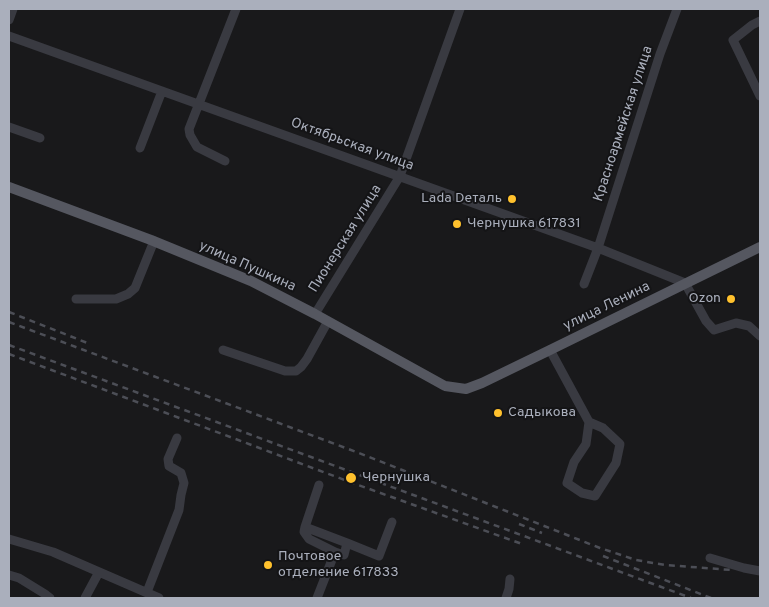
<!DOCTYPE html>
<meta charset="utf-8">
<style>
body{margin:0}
#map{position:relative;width:769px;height:607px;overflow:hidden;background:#19191b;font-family:Overpass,sans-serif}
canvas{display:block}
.frame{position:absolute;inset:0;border:10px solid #aaafbc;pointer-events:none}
</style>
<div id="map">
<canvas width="769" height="607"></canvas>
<div class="frame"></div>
</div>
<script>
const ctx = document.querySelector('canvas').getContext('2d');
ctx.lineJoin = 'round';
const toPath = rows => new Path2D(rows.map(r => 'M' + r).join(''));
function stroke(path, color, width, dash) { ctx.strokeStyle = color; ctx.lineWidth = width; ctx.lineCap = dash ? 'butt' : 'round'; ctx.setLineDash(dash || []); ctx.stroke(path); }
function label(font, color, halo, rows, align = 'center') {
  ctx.font = font + ' Overpass,sans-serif'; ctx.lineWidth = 4; ctx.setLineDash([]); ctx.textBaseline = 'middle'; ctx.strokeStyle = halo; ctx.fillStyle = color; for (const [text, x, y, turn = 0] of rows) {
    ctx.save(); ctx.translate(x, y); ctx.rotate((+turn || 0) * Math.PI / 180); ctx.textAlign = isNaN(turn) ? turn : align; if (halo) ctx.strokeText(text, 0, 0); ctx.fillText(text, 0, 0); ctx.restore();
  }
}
const minor = toPath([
 [9,20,13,9],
 [760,21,752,25,733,40,760,96],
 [9,36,598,248,685,283,706,321,714,330,736,323,749,326,760,336],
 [9,127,40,138],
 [140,148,162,91],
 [225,161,197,147,190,135,189,129,236,9],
 [584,284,598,248,660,54,677,9],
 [76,299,116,299,128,294,135,288,154,241],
 [315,314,400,176,460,9],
 [223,350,285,371,296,371,301,367,307,359,328,321],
 [550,350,589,422,603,428,620,444,616,463,595,496,582,493,567,483,574,462,586,444,589,422],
 [305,527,347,543,344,555,335,552,309,539,304,532,305,527],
 [305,527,319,485],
 [9,539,53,552,159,598],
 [347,543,379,556,392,522],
 [710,558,744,568,760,571],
 [9,575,19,578,45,594,50,598],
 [147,592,179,510,181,495,184,483,181,473,169,466,168,459,177,438],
 [85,598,99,572],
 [317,598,335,552],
 [506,598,509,589,510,579]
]);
const major = toPath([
 [9,187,151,240,251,281,315,314,445,386,466,389,482,383,550,350,760,247]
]);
const rail = toPath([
 [9,312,90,344],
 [9,322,359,453,600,548,636,560,665,565,732,570],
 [9,345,691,598],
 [9,354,350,482,522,544],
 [519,524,542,533],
 [603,556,711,598]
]);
const markers = [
 [512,199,5,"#ffc12d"],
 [457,224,5,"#ffc12d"],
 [731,299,5,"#ffc12d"],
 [498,413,5,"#ffc12d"],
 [351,478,6,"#ffc12d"],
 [268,565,5,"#ffc12d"]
];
const streetNames = [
 ["Красноармейская улица",624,124,-72],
 ["Октябрьская улица",352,145,20],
 ["Пионерская улица",346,239,-58],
 ["улица Пушкина",247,267,24],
 ["улица Ленина",607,307,-26]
];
const poiNames = [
 ["Lada Dеталь",502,199,"right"],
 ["Чернушка 617831",467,224],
 ["Ozon",721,299,"right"],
 ["Садыкова",508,413],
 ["Чернушка",362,478],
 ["Почтовое",278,557],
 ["отделение 617833",278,573]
];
stroke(minor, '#393a41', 9);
stroke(major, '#555760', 10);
stroke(rail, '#4c4e56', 2.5, [6, 5]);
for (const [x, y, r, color] of markers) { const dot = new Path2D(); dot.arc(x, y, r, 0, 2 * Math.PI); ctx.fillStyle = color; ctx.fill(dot); stroke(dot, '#141416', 2); }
label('14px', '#aaafbc', '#141416', streetNames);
label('14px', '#aaafbc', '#141416', poiNames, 'left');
</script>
